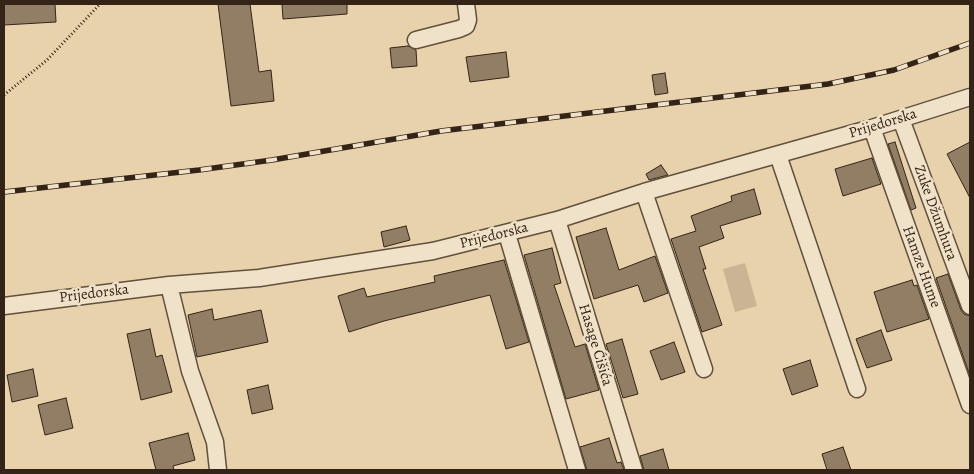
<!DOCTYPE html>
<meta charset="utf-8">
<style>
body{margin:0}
#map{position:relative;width:974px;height:474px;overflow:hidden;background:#e8d2ac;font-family:Alegreya,serif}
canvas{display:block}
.frame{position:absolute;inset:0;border:5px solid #342417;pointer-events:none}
</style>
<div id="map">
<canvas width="974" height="474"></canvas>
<div class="frame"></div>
</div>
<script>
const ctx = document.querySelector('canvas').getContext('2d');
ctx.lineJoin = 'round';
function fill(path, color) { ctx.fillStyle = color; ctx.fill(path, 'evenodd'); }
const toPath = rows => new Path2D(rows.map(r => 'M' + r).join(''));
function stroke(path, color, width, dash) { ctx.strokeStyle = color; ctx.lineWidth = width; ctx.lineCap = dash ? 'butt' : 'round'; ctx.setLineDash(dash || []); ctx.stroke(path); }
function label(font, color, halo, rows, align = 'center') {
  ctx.font = font + ' Alegreya,serif'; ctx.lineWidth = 5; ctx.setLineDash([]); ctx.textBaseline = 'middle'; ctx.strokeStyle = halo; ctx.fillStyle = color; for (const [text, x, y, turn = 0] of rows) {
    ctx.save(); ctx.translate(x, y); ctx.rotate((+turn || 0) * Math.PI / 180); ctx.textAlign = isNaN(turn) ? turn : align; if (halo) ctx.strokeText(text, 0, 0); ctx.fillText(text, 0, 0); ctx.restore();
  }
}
const green = toPath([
 [745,263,757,306,735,312,723,269]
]);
const building = toPath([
 [4,4,55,4,56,22,4,25,4,4],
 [218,4,250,4,259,72,271,70,274,101,231,106,218,4],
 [282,4,347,4,347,14,283,19,282,4],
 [408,46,416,50,417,66,392,68,390,48,408,46],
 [506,52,509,77,470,82,466,57,506,52],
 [665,73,668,93,655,95,652,75,665,73],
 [895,142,916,208,911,210,888,144,895,142],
 [970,142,970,198,947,154,970,142],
 [872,158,881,184,843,196,835,169,872,158],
 [661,165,668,175,649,180,646,174,661,165],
 [754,189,761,214,720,226,724,238,699,247,706,269,703,269,722,325,702,332,671,239,696,231,691,216,732,201,731,196,754,189],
 [406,226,410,240,384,247,381,232,406,226],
 [606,228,619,270,655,256,668,293,644,302,638,285,594,299,576,237,606,228],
 [552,248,561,283,554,285,575,347,585,344,599,390,566,399,524,255,552,248],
 [504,260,529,342,506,349,490,295,384,321,349,332,338,296,364,288,367,297,435,282,434,276,504,260],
 [948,274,961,310,964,314,970,316,970,376,936,278,948,274],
 [912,280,914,286,917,285,929,319,887,332,874,292,912,280],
 [212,309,214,320,261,310,268,342,197,357,188,315,212,309],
 [150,329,156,357,162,355,172,392,141,400,127,334,150,329],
 [881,330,892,360,867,368,856,339,881,330],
 [622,339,638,394,623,398,606,344,622,339],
 [674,342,685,372,661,380,650,351,674,342],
 [810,360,818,386,792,395,783,369,810,360],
 [33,369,38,396,12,402,7,375,33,369],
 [268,385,273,409,252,414,247,390,268,385],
 [66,398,73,428,45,435,38,405,66,398],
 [188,433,195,460,173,466,174,470,156,470,149,443,188,433],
 [609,438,617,463,621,462,624,470,587,470,580,447,609,438],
 [843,447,851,470,827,470,822,454,843,447],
 [663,449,669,470,644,470,640,456,663,449]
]);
const path = toPath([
 [4,95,47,60,100,4]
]);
const street = toPath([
 [416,40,459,29,466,26,468,20,466,4],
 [901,119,970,306],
 [872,128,970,405],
 [778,155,857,389],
 [644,192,704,369],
 [557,220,634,470],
 [507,234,577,470],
 [169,285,190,371,215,442,218,470],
 [4,306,169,285,259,278,433,251,557,220,644,192,872,128,970,97]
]);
const rail = toPath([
 [4,192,199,170,272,160,441,131,828,84,894,70,970,43]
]);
const streetNames = [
 ["Prijedorska",883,124,-17],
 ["Zuke Džumhura",935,213,70],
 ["Prijedorska",494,236,-14],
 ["Hamze Hume",921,267,70],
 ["Prijedorska",94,294,-7],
 ["Hasage Ćišića",595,345,73]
];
fill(green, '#c9b493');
fill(building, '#927e64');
stroke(building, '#342417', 1);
stroke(street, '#61503c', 19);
stroke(path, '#342417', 3, [1, 2.5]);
stroke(street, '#f0e2c9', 16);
stroke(rail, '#342417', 5.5);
stroke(rail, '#f0e2c9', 4, [11]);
label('15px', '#342417', '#f0e2c9', streetNames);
</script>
